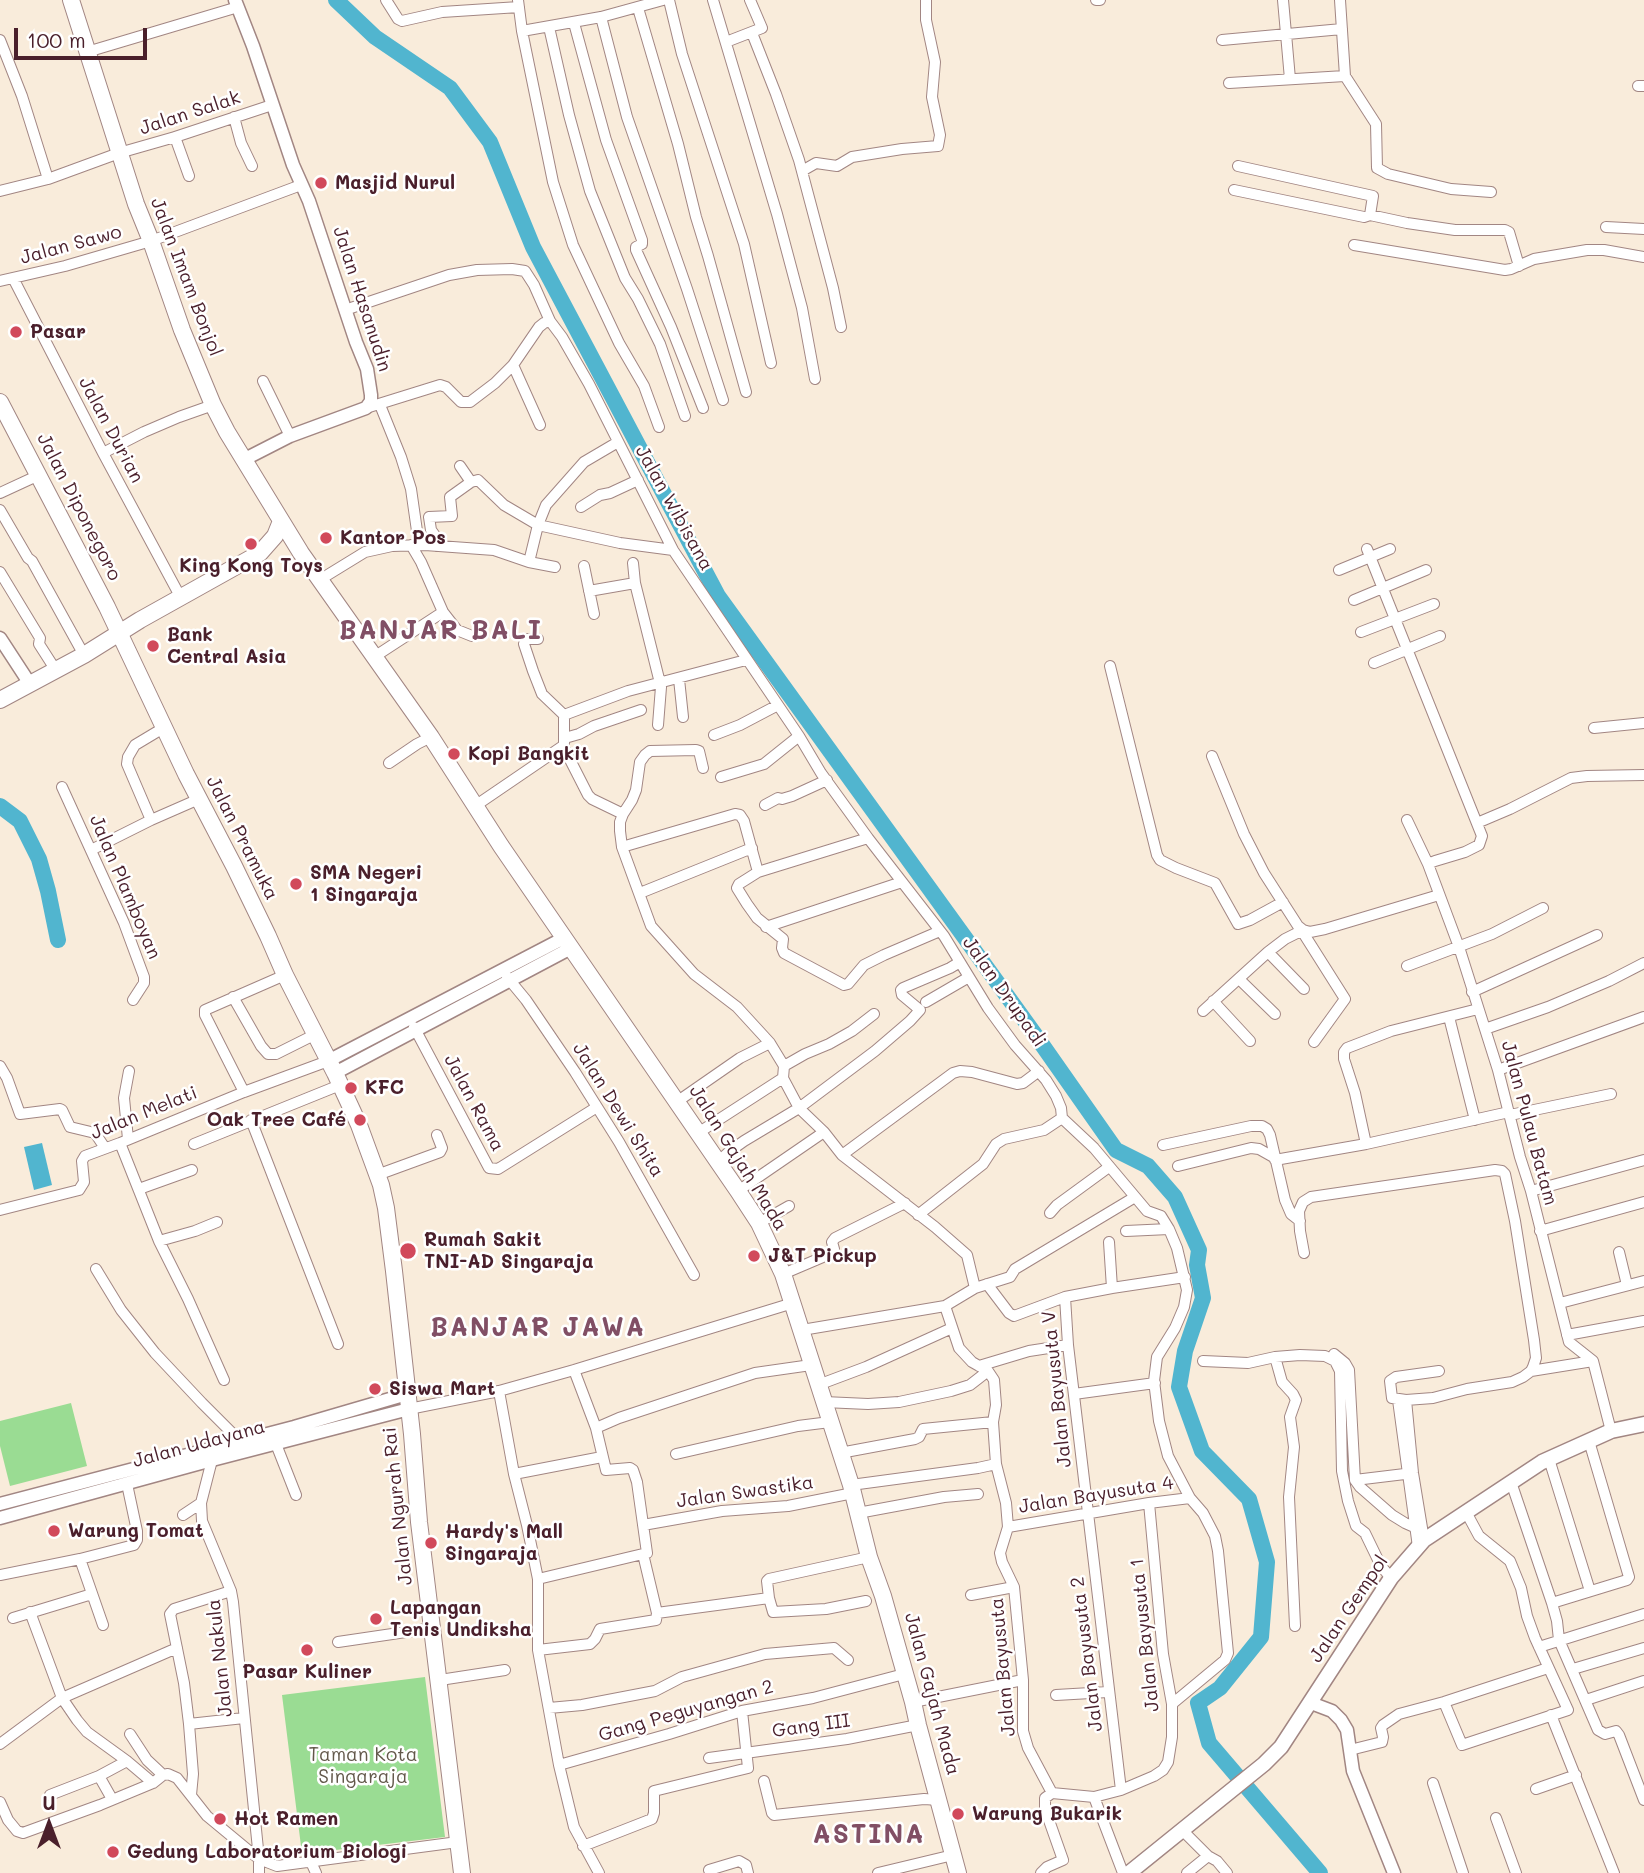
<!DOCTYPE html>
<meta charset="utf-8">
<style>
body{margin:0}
#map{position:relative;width:1644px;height:1873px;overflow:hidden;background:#f9ecdb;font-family:Mali,sans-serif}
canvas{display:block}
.north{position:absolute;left:14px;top:1789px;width:70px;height:70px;-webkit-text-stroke:5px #fff;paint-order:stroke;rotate:0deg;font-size:19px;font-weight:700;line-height:28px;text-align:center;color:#4a1f2b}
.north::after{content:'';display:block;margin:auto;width:24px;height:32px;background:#4a1f2b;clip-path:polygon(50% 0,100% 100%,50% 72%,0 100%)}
.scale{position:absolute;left:14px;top:28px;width:133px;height:32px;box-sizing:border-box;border:4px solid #4a1f2b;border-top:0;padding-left:9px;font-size:21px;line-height:24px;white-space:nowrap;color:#4a1f2b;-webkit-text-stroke:5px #fff;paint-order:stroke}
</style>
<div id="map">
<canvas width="1644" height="1873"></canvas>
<div class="north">U</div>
<div class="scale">100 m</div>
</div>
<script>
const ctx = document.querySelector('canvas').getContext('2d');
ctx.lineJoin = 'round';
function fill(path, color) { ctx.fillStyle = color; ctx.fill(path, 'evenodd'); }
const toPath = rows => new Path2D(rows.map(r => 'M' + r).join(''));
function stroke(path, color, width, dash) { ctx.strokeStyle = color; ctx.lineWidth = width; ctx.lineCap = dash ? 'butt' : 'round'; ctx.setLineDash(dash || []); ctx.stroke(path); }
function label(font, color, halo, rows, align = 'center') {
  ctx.font = font + ' Mali,sans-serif'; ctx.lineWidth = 5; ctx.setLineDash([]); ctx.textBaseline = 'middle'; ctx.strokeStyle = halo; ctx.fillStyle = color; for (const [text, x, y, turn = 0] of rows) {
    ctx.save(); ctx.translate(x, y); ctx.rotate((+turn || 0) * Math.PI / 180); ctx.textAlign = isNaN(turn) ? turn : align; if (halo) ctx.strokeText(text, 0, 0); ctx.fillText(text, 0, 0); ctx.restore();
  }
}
const green = toPath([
 [71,1403,87,1466,10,1486,0,1446,0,1421],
 [425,1677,445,1837,302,1854,282,1695]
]);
const water = toPath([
 [42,1143,52,1185,34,1190,24,1147]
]);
const river = toPath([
 [336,0,375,37,450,88,490,142,533,247,718,596,1036,1036,1116,1150,1148,1166,1175,1197,1199,1250,1197,1265,1203,1298,1185,1351,1179,1387,1202,1451,1249,1499,1267,1562,1261,1637,1220,1688,1198,1703,1209,1743,1320,1873],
 [0,806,20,821,39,859,48,891,58,940]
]);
const minor = toPath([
 [386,0,398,19,402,21,442,12,519,7],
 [518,0,522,31,553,182,573,245,619,343,644,386,659,427],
 [669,0,682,54,744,244,771,363],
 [713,0,777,214,802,308,815,379],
 [1096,0,1100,0],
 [1283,0,1290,79],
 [1340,0,1345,76,1376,124,1377,168,1388,174,1451,189,1491,192],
 [638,8,678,144,696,217,708,256,746,392],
 [601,17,627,117,687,289,723,400],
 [574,23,606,140,642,240,642,244,636,247,636,250,671,327,703,408],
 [549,27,569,115,590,191,625,278,638,299,660,344,685,416],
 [522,31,601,17,663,0],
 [752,33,776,94,799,160,833,288,841,327],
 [0,40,22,96,48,179],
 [1222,40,1342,29],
 [726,42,762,28,750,0],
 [87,52,238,7],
 [1229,83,1345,76],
 [1638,86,1644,86],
 [234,117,241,143,252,166],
 [175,137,189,176],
 [1238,166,1373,196,1370,215],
 [802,171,816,163,837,166,852,157,902,149,938,146,940,135,932,97,935,62,926,20,926,0],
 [1234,190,1364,217,1370,215,1407,223,1455,230,1505,230,1509,232,1519,266],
 [0,191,48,179,119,153,175,137,272,105],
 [1606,227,1644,229],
 [1354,245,1505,270,1511,269,1534,259,1587,250,1604,250,1644,257],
 [13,278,103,453,181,598],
 [0,281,65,266,151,241,301,185],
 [345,310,449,275,477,270,512,269,525,271,534,285,550,321,562,337,589,384,673,550,799,736,821,773,868,838,758,872,739,884,737,888,747,904,757,918,783,939,782,948,784,953,844,985,848,984,864,965,884,955,940,931],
 [513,365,540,425],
 [263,381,290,436],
 [380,405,401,457,411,489,419,545],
 [366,408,440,385,446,387,461,402,470,402,495,383,513,365,539,327,544,323,550,321],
 [103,453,144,432,179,417,213,405],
 [460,466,471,482,478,480,504,505,538,525,620,543,673,550],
 [0,493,39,475],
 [581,507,600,495,610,493,638,480],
 [0,510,28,558,32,561,84,655],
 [411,545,421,562,443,612,457,630,472,636],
 [436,546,436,537,431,530,429,517,452,516,450,497,471,482],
 [1367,549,1482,836,1479,845,1465,852,1435,861,1428,864],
 [529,562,538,525,546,505,584,462,618,442],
 [633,563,635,583,661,687,658,725],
 [584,566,594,614],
 [1339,570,1390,549],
 [0,572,40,638,39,644,55,669],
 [321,579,365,552,392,546,425,545,494,550,529,562,555,567],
 [589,591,635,583],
 [1354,600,1426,570],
 [1361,632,1434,604],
 [538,639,528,639,525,640,524,644,533,671,542,694,564,715],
 [374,657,443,612],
 [1374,663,1440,636],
 [1110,666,1157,855,1160,860,1176,868,1215,883,1238,924,1250,920,1283,902],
 [679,679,683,717],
 [564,715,628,691,746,660],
 [564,715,564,743],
 [1594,728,1644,723],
 [714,735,740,725,778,705],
 [565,738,579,734,594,726,641,710],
 [563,746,588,795,592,799,623,814],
 [1212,756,1244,834,1264,873,1298,926,1303,930,1310,932,1325,929,1439,895],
 [389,763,417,744,431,737],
 [703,768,699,751,696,750,650,751,645,755,640,762,636,790,632,800,623,814,620,822,620,831,622,847,651,926,694,974,737,1007,770,1043,784,1066,783,1078,799,1108,824,1132,842,1155,935,1227,967,1255,975,1288],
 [721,777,764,764,799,736],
 [62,787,124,923,144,977,144,983,133,1000],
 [765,805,778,798,782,799,792,796,827,780],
 [475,806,563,746],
 [151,820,127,764,128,757,135,745,165,727],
 [1407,820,1428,864,1459,947,1498,1070,1520,1157,1531,1191,1569,1342,1593,1361,1611,1431],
 [1477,823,1510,809,1571,778,1587,776,1644,775],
 [868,838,944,936,988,1008,1015,1045,1046,1080,1056,1096,1061,1108,1062,1118,1094,1148,1147,1211,1161,1216,1169,1229,1177,1248,1187,1290,1184,1307,1175,1328,1157,1357,1154,1381,1159,1421,1168,1456,1190,1498,1203,1513,1215,1536,1218,1551,1228,1653,1225,1660,1172,1704],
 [622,847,735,814,740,815,744,821,758,872],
 [91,850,151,820,199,799],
 [640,893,752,848],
 [766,927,902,882],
 [1302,931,1345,999,1314,1042],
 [1268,952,1304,989],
 [1407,966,1492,934,1543,908],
 [507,977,526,1000,575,1072,619,1142,694,1275],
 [1239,979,1275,1014],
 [1472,992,1597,935],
 [233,997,261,1046,268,1054,276,1054,314,1035],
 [1213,1001,1250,1041],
 [926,1002,969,977],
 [1203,1011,1268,952,1285,939,1303,930],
 [1449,1017,1475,1120],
 [414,1027,489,1168,498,1169,597,1107],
 [1485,1029,1548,1007,1609,981,1644,963],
 [0,1066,7,1078,20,1114,60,1109,62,1110,70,1127,95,1133,105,1148],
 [784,1066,805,1054,829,1044,852,1031,874,1014],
 [1498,1070,1644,1017],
 [244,1092,205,1015,205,1010,285,975],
 [678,1101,740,1058,770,1043],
 [1510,1115,1611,1094],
 [251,1120,338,1344],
 [698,1133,783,1078],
 [128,1139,124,1098,129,1071],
 [120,1143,159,1241,188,1299,224,1380],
 [194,1144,340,1085],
 [1366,1144,1355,1093,1344,1059,1344,1052,1347,1048,1391,1031,1478,1009],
 [1163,1145,1251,1126,1262,1126,1267,1129,1270,1135,1285,1200,1291,1214,1300,1221],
 [842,1155,953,1073,960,1071,972,1072,1017,1084,1023,1083,1039,1071],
 [1275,1160,1366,1144,1509,1112],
 [719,1161,730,1151,744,1141,799,1108,875,1051,910,1021,920,1010,902,995,901,990,903,988,950,968,960,962],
 [1178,1166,1251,1148,1259,1149,1275,1158],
 [377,1175,440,1152,442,1148,437,1135],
 [139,1189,192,1170],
 [738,1191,824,1132],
 [1531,1191,1644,1160],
 [0,1210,79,1190,84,1182,82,1161,85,1156,120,1143,244,1092,328,1061],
 [1050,1213,1057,1205,1109,1167],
 [918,1215,983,1164,996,1144,1004,1139,1044,1130,1062,1118],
 [759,1223,789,1206],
 [1126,1231,1169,1229],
 [1540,1231,1644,1202],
 [159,1241,195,1231,217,1222],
 [1109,1242,1112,1288],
 [1619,1252,1627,1285],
 [1304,1253,1300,1231,1299,1211,1303,1202,1311,1197,1495,1170,1502,1171,1505,1174,1515,1221,1534,1340,1536,1358,1533,1367,1531,1371,1523,1377,1512,1382,1467,1389,1433,1398,1406,1400,1392,1398,1390,1381,1396,1377,1439,1371],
 [96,1269,121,1310,155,1353,202,1403,240,1441],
 [783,1274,830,1254,834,1249,832,1242,835,1238,905,1203],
 [987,1284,1009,1313,1014,1316,1065,1297,1112,1288,1185,1277],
 [1065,1297,1068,1345,1121,1790],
 [1560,1303,1644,1281],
 [945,1306,959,1348,972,1362,988,1371,994,1380,996,1405,993,1422,996,1464,1006,1503,1008,1527,1000,1553,1002,1562,1014,1587,1023,1680,1023,1731,1028,1748,1052,1793,1094,1797,1121,1790,1154,1776,1163,1770,1168,1762,1172,1737,1172,1704,1163,1654,1149,1503],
 [802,1330,945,1306,975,1288,1010,1277,1015,1269,1135,1197],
 [1567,1335,1644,1321],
 [1334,1354,1345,1363,1349,1370,1355,1480,1360,1487,1392,1515,1405,1523,1414,1527],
 [1275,1357,1282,1382,1293,1394,1296,1400,1290,1417,1294,1447,1289,1497,1295,1626],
 [1203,1361,1248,1363,1275,1357,1300,1355,1325,1356,1335,1361,1340,1371,1342,1471,1348,1501,1356,1526,1365,1533,1381,1566,1391,1578],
 [979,1366,1029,1351,1068,1345],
 [1531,1371,1593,1361],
 [818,1385,866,1367,952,1328],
 [499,1391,514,1474,527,1525,538,1579,538,1650,559,1765,574,1827,599,1873],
 [1074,1394,1155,1383],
 [1398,1400,1418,1547],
 [1406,1400,1413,1473,1424,1540],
 [824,1402,868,1404,899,1402,951,1391,970,1385,988,1371],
 [409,1409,499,1391,574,1370,793,1303],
 [596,1428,619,1418,755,1373,811,1365],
 [274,1439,296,1495],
 [840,1453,915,1439,919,1437,923,1429,993,1422],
 [676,1454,798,1426,830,1422],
 [1549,1459,1590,1591],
 [212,1460,201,1503,202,1521,231,1591,233,1602,259,1859,259,1873],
 [514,1474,602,1457],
 [1355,1480,1413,1473],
 [1511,1482,1552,1603,1557,1621,1559,1640,1598,1730,1605,1734,1616,1731,1619,1735,1644,1800],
 [851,1485,978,1468,996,1464],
 [858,1513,944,1497,978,1494],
 [183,1515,201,1503],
 [643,1525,722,1511,788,1506,853,1493],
 [1008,1527,1149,1503,1190,1498],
 [80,1559,103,1625],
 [0,1575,80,1559,134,1545,137,1540,137,1531,127,1484],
 [538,1579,647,1553,637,1482,633,1470,630,1468,606,1470,596,1428,574,1370],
 [971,1595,1014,1587],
 [769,1598,773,1612,826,1609,866,1601],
 [1552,1603,1627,1580,1629,1577,1589,1441],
 [30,1612,62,1698,77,1720,87,1732,127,1761,153,1783],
 [657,1613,769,1598,767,1581,769,1579,869,1557],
 [13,1618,92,1594],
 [338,1642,433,1628],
 [1539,1647,1644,1614],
 [538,1650,590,1644,595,1639,600,1629,656,1620,657,1613,643,1554],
 [1573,1669,1644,1648],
 [440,1680,505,1670],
 [1056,1695,1108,1692],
 [1586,1700,1644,1681],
 [913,1702,1023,1680],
 [1444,1702,1462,1745,1568,1710,1535,1638,1527,1616,1521,1588,1510,1561,1479,1536,1466,1512],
 [549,1708,582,1705,655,1691,682,1677,765,1654,834,1648,848,1660],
 [1551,1715,1614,1873],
 [189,1724,244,1718],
 [130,1734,147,1760,163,1775],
 [0,1744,62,1698,177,1648],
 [1350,1750,1382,1742,1383,1737,1381,1728,1383,1725,1399,1714,1444,1702,1548,1668],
 [709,1758,847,1739,918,1725],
 [559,1765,669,1734,742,1711,813,1698,904,1674],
 [99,1776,112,1799],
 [764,1781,772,1813,774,1815,924,1799,939,1800],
 [1433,1783,1463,1873],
 [1536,1789,1576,1775],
 [50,1795,99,1776,127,1761],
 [191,1795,193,1774,189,1724,184,1683,170,1614,174,1609,231,1591],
 [1094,1797,1123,1873],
 [0,1802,8,1820,17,1831,23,1833,100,1805,153,1783,163,1775,168,1774,177,1778,207,1816,259,1859,277,1866,458,1842],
 [1496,1818,1516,1873],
 [1182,1830,1208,1856,1217,1861,1227,1873],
 [583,1846,652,1819,654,1813,654,1791,748,1768,742,1711],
 [311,1862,316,1873],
 [709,1870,739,1861,746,1865,748,1873],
 [878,1873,953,1855],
 [1041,1873,1047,1867,1063,1860,1045,1809,1045,1798,1052,1793],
 [1187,1873,1208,1856]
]);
const tertiary = toPath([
 [235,0,253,46,293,165,309,201,356,342,367,369,371,395,371,401,366,408,290,436,245,459],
 [0,638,30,684],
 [328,1061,564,938],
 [335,1073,571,948],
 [0,1504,294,1427,407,1394],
 [0,1518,212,1460,409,1409],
 [1311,1703,1332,1711,1341,1720,1347,1730,1353,1771,1394,1873]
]);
const secondary = toPath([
 [1129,1873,1264,1764,1281,1747,1391,1578,1424,1540,1542,1462,1611,1431,1644,1424]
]);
const trunk = toPath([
 [71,0,136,204,151,241,182,330,213,405,227,432,301,553,431,737,501,846,738,1191,759,1223,783,1274,851,1485,869,1557,883,1596,913,1702,918,1725,958,1873],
 [0,402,107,607,186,774,234,866,268,936,285,975,335,1073,359,1125,381,1185,386,1208,394,1271,412,1434,419,1522,462,1873],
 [0,700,84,655,140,620,260,553,275,536,281,521]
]);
const markers = [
 [321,183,7,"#d1495b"],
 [16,332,7,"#d1495b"],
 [326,538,7,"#d1495b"],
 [251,544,7,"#d1495b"],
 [153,646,7,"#d1495b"],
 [454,754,7,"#d1495b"],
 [296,884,7,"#d1495b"],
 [351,1088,7,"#d1495b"],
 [360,1120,7,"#d1495b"],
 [408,1251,9,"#d1495b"],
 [754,1256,7,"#d1495b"],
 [375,1389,7,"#d1495b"],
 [54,1531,7,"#d1495b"],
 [431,1543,7,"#d1495b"],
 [376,1619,7,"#d1495b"],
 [307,1650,7,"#d1495b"],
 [958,1814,7,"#d1495b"],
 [220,1819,7,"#d1495b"],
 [113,1852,7,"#d1495b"]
];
const streetNames = [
 ["Jalan Salak",190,113,-18],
 ["Jalan Sawo",71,245,-15],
 ["Jalan Imam Bonjol",186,277,69],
 ["Jalan Hasanudin",362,299,72],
 ["Jalan Durian",111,430,62],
 ["Jalan Diponegoro",79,507,63],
 ["Jalan Wibisana",674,508,61],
 ["Jalan Pramuka",242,838,63],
 ["Jalan Plamboyan",125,887,67],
 ["Jalan Drupadi",1004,992,55],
 ["Jalan Rama",474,1103,62],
 ["Jalan Dewi Shita",618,1110,58],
 ["Jalan Melati",144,1113,-22],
 ["Jalan Pulau Batam",1529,1123,75],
 ["Jalan Gajah Mada",738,1158,58],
 ["Jalan Bayusuta V",1057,1389,-96],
 ["Jalan Udayana",199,1444,-15],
 ["Jalan Swastika",745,1492,-8],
 ["Jalan Bayusuta 4",1096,1495,-9],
 ["Jalan Ngurah Rai",398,1506,-96],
 ["Jalan Gempol",1349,1609,-56],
 ["Jalan Bayusuta 1",1145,1635,-96],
 ["Jalan Bayusuta 2",1087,1654,-97],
 ["Jalan Nakula",220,1658,-96],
 ["Jalan Bayusuta",1003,1667,-95],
 ["Jalan Gajah Mada",932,1694,75],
 ["Gang Peguyangan 2",686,1711,-16],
 ["Gang III",811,1726,-8]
];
const poiNames = [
 ["Masjid Nurul",335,183],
 ["Pasar",30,332],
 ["Kantor Pos",340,538],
 ["King Kong Toys",251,566,"center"],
 ["Bank",167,635],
 ["Central Asia",167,657],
 ["Kopi Bangkit",468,754],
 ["SMA Negeri",310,873],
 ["1 Singaraja",310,895],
 ["KFC",365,1088],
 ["Oak Tree Café",346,1120,"right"],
 ["Rumah Sakit",424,1240],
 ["TNI-AD Singaraja",424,1262],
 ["J&T Pickup",768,1256],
 ["Siswa Mart",389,1389],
 ["Warung Tomat",68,1531],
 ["Hardy's Mall",445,1532],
 ["Singaraja",445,1554],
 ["Lapangan",390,1608],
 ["Tenis Undiksha",390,1630],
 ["Pasar Kuliner",307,1672,"center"],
 ["Warung Bukarik",972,1814],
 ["Hot Ramen",234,1819],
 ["Gedung Laboratorium Biologi",127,1852]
];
const parkNames = [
 ["Taman Kota",363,1755],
 ["Singaraja",363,1777]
];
const districtNames = [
 ["BANJAR BALI",441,631],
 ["BANJAR JAWA",538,1328],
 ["ASTINA",869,1835]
];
fill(green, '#9adc93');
fill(water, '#51b5cf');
stroke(river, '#51b5cf', 16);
stroke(minor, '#a28683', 12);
stroke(tertiary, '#a28683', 15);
stroke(secondary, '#a28683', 17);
stroke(trunk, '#a28683', 18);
stroke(minor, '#fff', 10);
stroke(tertiary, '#fff', 12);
stroke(secondary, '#fff', 14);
stroke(trunk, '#fff', 16);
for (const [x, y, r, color] of markers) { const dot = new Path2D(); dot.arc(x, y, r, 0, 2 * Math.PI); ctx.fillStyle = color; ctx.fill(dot); stroke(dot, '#fff', 2.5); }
label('19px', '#4a1f2b', '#fff', streetNames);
label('bold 19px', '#4a1f2b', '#fff', poiNames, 'left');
label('19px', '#62584a', '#fff', parkNames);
ctx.letterSpacing = '2px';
label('bold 26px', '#814f65', '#fff', districtNames);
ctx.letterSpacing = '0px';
</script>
